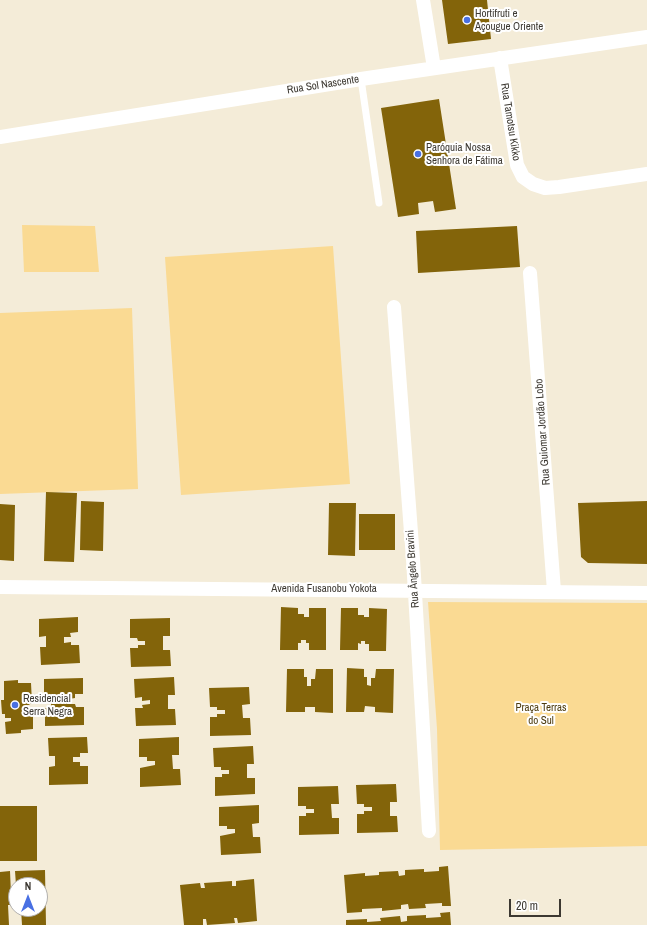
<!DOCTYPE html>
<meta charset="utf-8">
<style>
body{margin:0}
#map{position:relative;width:647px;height:925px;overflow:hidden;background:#f4ecd8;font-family:"Archivo Narrow",sans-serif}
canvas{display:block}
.north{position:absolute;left:8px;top:877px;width:40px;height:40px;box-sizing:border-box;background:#fff;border:1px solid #b1afad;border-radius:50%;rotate:0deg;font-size:11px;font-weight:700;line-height:16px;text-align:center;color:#3c3831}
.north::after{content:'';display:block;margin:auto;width:14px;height:18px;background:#4970e3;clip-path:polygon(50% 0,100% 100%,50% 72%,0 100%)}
.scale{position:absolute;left:509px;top:899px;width:52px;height:18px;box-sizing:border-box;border:2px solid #3c3831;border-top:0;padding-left:5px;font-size:12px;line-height:14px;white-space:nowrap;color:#3c3831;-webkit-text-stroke:3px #fff;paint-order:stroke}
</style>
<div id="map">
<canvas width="647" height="925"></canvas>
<div class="north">N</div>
<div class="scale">20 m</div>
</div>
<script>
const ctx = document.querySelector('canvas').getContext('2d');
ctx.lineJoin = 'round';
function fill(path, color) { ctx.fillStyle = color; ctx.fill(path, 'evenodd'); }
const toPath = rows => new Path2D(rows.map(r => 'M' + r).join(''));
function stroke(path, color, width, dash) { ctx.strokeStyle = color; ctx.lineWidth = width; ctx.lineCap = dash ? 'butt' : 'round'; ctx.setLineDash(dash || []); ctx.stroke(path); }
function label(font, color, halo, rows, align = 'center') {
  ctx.font = font + ' "Archivo Narrow",sans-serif'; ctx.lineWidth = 4; ctx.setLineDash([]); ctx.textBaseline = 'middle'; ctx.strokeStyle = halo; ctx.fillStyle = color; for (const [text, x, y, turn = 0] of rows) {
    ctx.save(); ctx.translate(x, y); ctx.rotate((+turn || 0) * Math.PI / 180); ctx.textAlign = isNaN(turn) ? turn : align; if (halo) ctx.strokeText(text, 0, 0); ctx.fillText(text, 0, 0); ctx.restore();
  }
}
const green = toPath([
 [22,225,95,226,99,272,24,272],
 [333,246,350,484,181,495,165,257],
 [132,308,138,489,0,494,0,313],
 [428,602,647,603,647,846,440,850,437,729]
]);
const building = toPath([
 [442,0,487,0,491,39,448,44],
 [439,99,456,209,435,212,433,201,418,203,419,214,398,217,381,108],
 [517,226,520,267,418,273,416,231],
 [46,492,77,493,74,562,44,561],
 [81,501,104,502,103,551,80,550],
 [647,501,647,564,588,563,581,557,578,503],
 [329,503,356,503,355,556,328,555],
 [0,504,15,505,14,561,0,560],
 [359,514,395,514,395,550,359,550],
 [281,607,298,608,298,614,304,614,304,617,309,617,309,608,326,608,326,650,309,650,309,643,306,643,306,640,301,640,301,643,298,643,298,650,280,650],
 [341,608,358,608,358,615,364,615,364,617,369,617,369,608,387,609,386,651,369,651,369,644,365,644,365,641,361,641,361,644,358,643,358,650,340,650],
 [78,617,78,632,70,633,71,637,64,637,64,643,71,642,71,645,79,645,80,663,41,665,40,647,46,647,46,636,39,637,39,619],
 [170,618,170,636,163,636,163,650,170,650,171,666,131,667,130,648,138,648,138,645,145,645,145,641,138,641,137,638,130,638,130,619],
 [347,668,364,669,364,677,367,677,367,685,371,686,371,678,375,678,376,669,394,669,393,713,375,712,375,707,365,706,364,712,346,712],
 [287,669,304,669,304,677,307,677,307,686,311,686,311,679,315,679,316,669,333,669,333,713,315,712,315,707,305,707,305,712,286,712],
 [174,677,175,695,168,695,168,709,175,709,176,725,136,726,135,708,143,708,142,705,150,704,150,700,142,701,142,697,135,698,134,679],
 [83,678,83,694,75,694,75,698,69,699,69,704,75,704,76,707,84,707,84,725,45,726,45,708,51,708,51,697,44,697,44,679],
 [18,680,18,683,31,683,32,703,25,707,33,715,33,729,21,730,21,733,6,734,5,722,11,721,11,718,5,718,5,714,2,714,1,700,4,700,4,681],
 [249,687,250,704,242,705,243,718,250,718,251,735,210,736,210,717,217,717,217,714,225,714,225,710,217,710,217,707,210,707,209,688],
 [87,737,88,753,80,753,80,757,73,757,73,762,80,762,80,766,88,766,88,784,49,785,49,767,55,766,55,756,49,756,48,738],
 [179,737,179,755,172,755,173,769,180,769,181,785,140,787,140,768,155,765,155,761,147,761,147,757,139,757,139,739],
 [253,746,254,764,247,764,247,778,255,778,255,794,215,796,215,777,222,777,222,774,229,774,229,770,221,770,221,767,214,767,213,748],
 [396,784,397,802,390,802,390,816,397,816,398,832,357,833,357,814,364,814,364,811,372,811,372,807,364,807,364,804,357,804,356,785],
 [338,786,339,804,331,804,332,818,339,818,339,834,299,835,299,816,306,816,306,813,314,813,314,809,306,809,306,806,298,806,298,787],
 [259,805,259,823,252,824,253,837,260,837,261,853,221,855,220,836,235,833,235,829,227,829,227,826,219,826,219,807],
 [0,806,37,806,37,861,0,861],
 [448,866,451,906,442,906,442,903,425,904,426,908,409,909,408,904,401,905,401,909,382,911,382,908,362,909,362,912,347,913,344,875,365,873,365,876,379,875,379,872,398,871,399,876,405,875,405,870,424,869,424,872,439,871,439,867],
 [45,870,46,925,22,925,21,909,40,909,40,885,16,885,15,871],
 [10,871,11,894,16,893,16,905,8,905,9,925,0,925,0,872],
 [254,879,257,921,238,923,237,918,234,918,235,923,207,925,206,919,203,919,203,925,184,925,180,885,200,883,201,888,205,888,204,883,232,881,232,886,236,886,236,881],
 [450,912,451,925,346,925,346,920,367,919,367,922,381,921,380,918,400,916,401,922,407,921,407,916,426,915,426,918,441,917,440,913]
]);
const service = toPath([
 [361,79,379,203]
]);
const minor = toPath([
 [423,0,434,68],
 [500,58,517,165,523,177,533,184,545,188,559,187,647,174],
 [0,137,361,79,647,37],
 [530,273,554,591],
 [394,307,413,559,429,831],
 [0,587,647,593]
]);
const markers = [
 [467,20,4,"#4970e3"],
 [418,154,4,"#4970e3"],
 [15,705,4,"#4970e3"]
];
const poiNames = [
 ["Hortifruti e",475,14],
 ["Açougue Oriente",475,27],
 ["Paróquia Nossa",426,148],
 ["Senhora de Fátima",426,161],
 ["Residencial",23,699],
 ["Serra Negra",23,712]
];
const streetNames = [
 ["Rua Sol Nascente",323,85,-9],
 ["Rua Tamotsu Kikko",510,122,81],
 ["Rua Guiomar Jordão Lobo",543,432,-94],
 ["Rua Ângelo Bravini",413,569,-94],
 ["Avenida Fusanobu Yokota",324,589]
];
const parkNames = [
 ["Praça Terras",541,708],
 ["do Sul",541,721]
];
fill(green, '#fada93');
fill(building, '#83640a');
stroke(service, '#fff', 7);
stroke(minor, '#fff', 14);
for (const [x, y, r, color] of markers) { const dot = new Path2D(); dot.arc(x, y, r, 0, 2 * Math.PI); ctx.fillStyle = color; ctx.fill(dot); stroke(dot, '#fff', 1.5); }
label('11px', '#3c3831', '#fff', poiNames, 'left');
label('11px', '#3c3831', '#fff', streetNames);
label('11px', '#4c3b0f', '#fff', parkNames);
</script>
